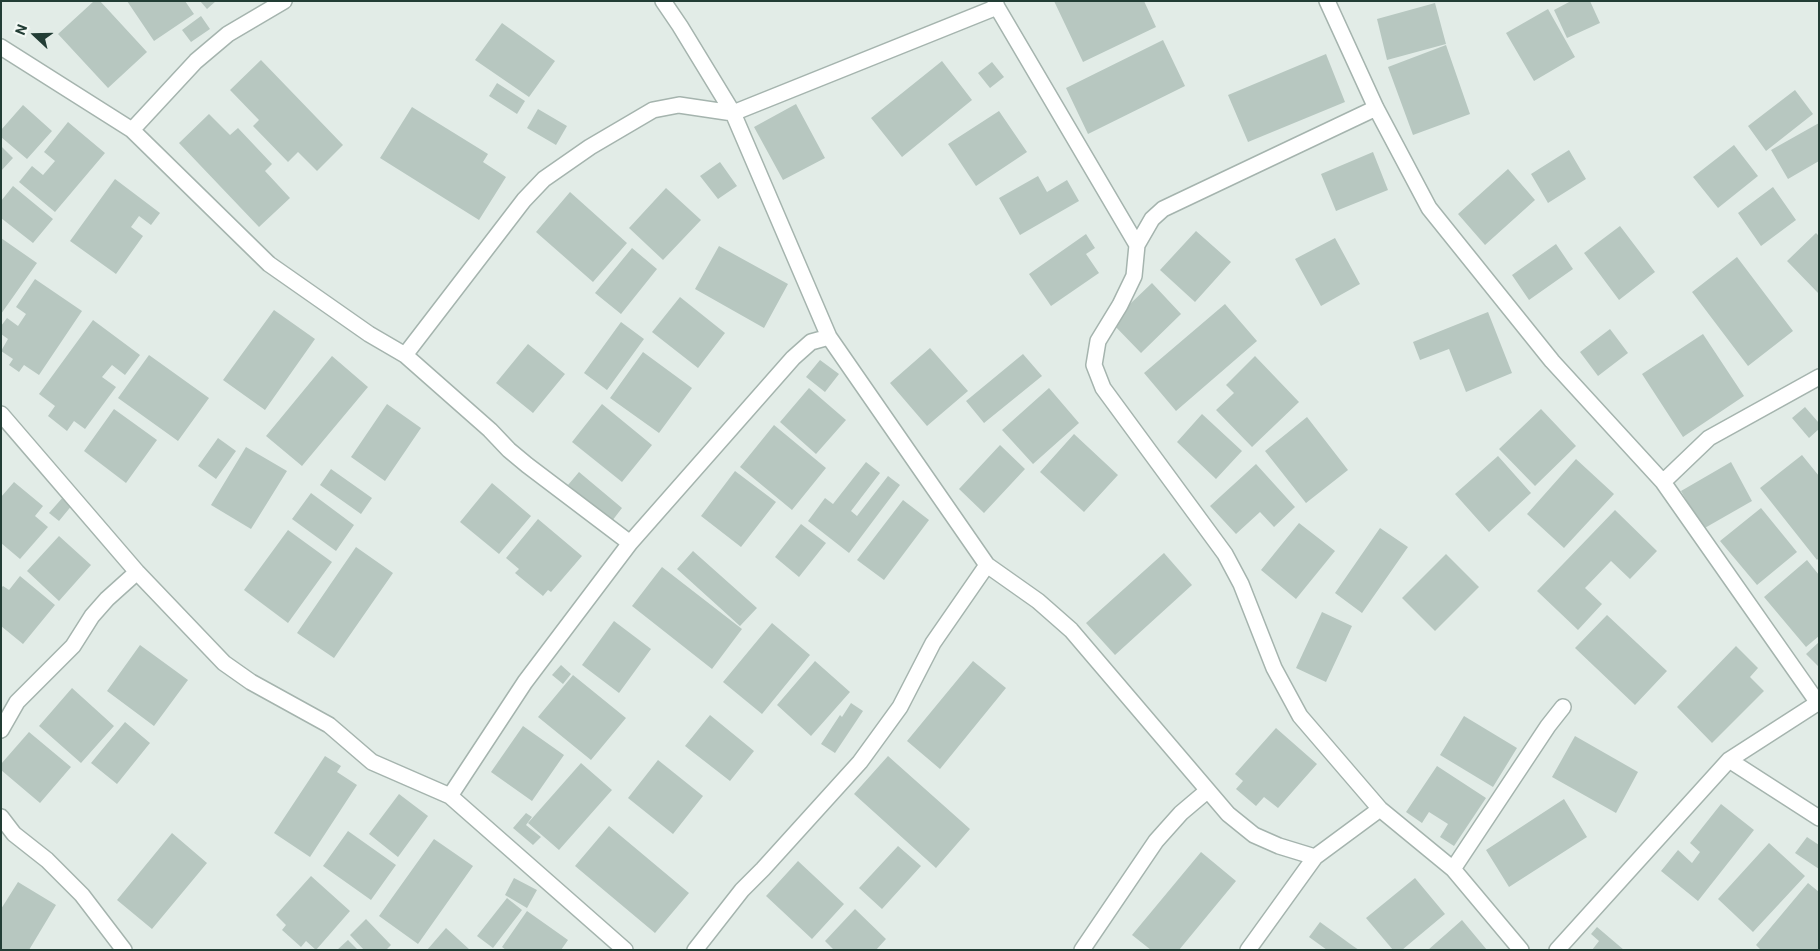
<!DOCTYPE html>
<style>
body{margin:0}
#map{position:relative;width:1820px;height:951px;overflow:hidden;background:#e2ece7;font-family:Roboto,sans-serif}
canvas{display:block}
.frame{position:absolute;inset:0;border:2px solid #223d35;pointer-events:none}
.north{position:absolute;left:10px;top:10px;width:50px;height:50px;-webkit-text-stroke:4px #f3f9f5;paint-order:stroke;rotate:291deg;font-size:14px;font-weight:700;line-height:20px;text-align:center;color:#223d35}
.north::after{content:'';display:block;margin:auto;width:18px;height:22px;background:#223d35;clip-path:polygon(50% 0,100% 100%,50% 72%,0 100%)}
</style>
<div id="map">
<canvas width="1820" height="951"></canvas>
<div class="frame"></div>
<div class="north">N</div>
</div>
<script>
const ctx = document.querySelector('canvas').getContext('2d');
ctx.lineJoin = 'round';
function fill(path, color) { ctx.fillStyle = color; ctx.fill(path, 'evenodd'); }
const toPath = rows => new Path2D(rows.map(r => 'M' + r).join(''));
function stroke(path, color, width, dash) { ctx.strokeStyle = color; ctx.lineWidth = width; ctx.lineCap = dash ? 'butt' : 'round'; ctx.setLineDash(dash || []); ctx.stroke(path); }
const building = toPath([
 [94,1,100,1,147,52,108,88,58,34],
 [127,1,185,1,194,14,154,41],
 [200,1,216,1,207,9],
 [1054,1,1144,1,1156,27,1083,62],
 [1571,1,1590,1,1600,23,1567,38,1554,10],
 [1435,3,1446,44,1387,60,1377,19],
 [1548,9,1575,57,1534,81,1506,33],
 [201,16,210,29,191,42,182,30],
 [502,23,555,61,529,97,475,60],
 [1163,40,1185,86,1088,134,1066,88],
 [1446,45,1470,114,1413,135,1388,67],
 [1326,54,1345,102,1248,142,1228,95],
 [261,60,343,145,317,171,298,152,288,162,253,126,259,120,230,90],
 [942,61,972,100,902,157,871,118],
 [992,62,1004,77,990,88,978,73],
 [497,83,525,101,517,114,489,96],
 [1795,90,1813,114,1766,151,1748,126],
 [796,104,825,158,783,180,754,127],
 [23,105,52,131,27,159,1,137,1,130],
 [412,107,488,154,483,162,506,177,479,220,380,158],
 [538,109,567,126,556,145,527,128],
 [999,111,1027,152,976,186,948,144],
 [209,114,230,135,238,128,272,164,265,171,290,198,259,227,179,143],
 [68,122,105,153,55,212,19,182,32,166,43,175,55,161,44,152],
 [1819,123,1819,161,1788,179,1771,150],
 [1734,145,1758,176,1718,208,1693,177],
 [1,146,13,158,1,171],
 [1569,150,1586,179,1548,203,1531,174],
 [1373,152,1388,190,1336,211,1321,174],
 [720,162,737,186,718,199,700,176],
 [1508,169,1535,200,1485,245,1458,214],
 [1038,176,1047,192,1067,180,1079,201,1020,235,999,198],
 [115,179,160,213,151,225,139,216,131,227,143,236,116,274,70,241],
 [13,186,53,219,33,243,1,218,1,201],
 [1773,187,1796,220,1761,246,1738,213],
 [666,188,701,220,663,260,629,228],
 [570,192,627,243,593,282,536,232],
 [1620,226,1655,272,1619,300,1584,253],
 [1196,231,1231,262,1195,302,1160,270],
 [1816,233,1819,236,1819,294,1787,261],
 [1086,234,1095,248,1086,254,1099,273,1051,306,1029,274],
 [1,238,37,263,1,314],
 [1335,238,1360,284,1321,306,1295,259],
 [1556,244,1573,269,1529,300,1512,275],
 [719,246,788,284,764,328,695,289],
 [632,248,657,269,621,314,595,293],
 [1737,257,1793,331,1748,366,1692,292],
 [35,279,82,311,39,375,24,365,19,372,9,365,13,359,1,351,8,339,1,334,1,326,7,318,18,326,26,314,16,307],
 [1152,283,1181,314,1141,353,1111,322],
 [680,297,725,333,698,368,652,332],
 [1225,304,1257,341,1176,411,1144,373],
 [274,310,315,339,265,410,223,380],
 [1488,312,1512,373,1466,392,1449,349,1420,360,1413,342],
 [93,320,140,355,125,375,112,365,102,377,116,387,85,429,74,421,67,431,48,416,55,406,39,394],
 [621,322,644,339,607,390,584,373],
 [1610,329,1628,353,1598,376,1580,352],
 [1703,334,1744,396,1683,437,1642,374],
 [528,344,565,374,533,413,496,383],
 [930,348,968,391,927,426,890,383],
 [643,352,692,388,659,433,610,398],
 [1023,354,1042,376,984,423,966,401],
 [149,355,209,398,178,441,118,398],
 [332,356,368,387,302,466,266,436],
 [1255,356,1299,402,1252,447,1216,410,1234,393,1226,385],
 [820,360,839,374,825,392,806,377],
 [809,388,846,420,816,454,780,422],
 [1049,388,1079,423,1033,464,1002,430],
 [387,404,421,428,385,481,351,457],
 [602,404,652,445,622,482,572,442],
 [1805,407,1819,423,1819,429,1809,438,1792,418],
 [114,409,157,440,126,483,84,451],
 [1541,409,1576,446,1535,486,1499,449],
 [1202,414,1242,451,1216,479,1177,442],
 [1307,417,1348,470,1306,503,1265,451],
 [774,425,826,468,792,510,740,467],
 [1074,434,1118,475,1084,512,1040,472],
 [218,438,236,451,216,479,198,466],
 [1000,445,1025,469,984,513,959,489],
 [246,447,287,471,251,529,211,505],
 [1802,455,1819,476,1819,558,1817,560,1760,488],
 [1498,456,1531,493,1489,532,1455,494],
 [1576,459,1614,494,1564,548,1527,514],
 [866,462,880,473,851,511,857,516,888,476,900,485,849,553,808,521,825,498,833,504],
 [1731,462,1752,501,1703,529,1681,491],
 [1256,464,1295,507,1274,527,1260,512,1236,534,1210,506],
 [331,469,372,498,361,514,320,485],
 [735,471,776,502,741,547,701,516],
 [579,472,622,508,612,521,568,485],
 [14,482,43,506,35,516,48,527,20,559,1,543,1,497],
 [492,483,531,516,499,554,460,522],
 [311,493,354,525,336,551,292,519],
 [64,496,73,504,59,521,49,513],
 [903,500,929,520,884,580,857,560],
 [1761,508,1797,552,1757,585,1720,541],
 [1615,510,1657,551,1630,579,1611,561,1585,588,1602,604,1578,630,1537,591],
 [538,519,582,556,551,592,548,590,543,596,515,573,519,569,506,558],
 [1299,523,1335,551,1296,599,1261,570],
 [801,524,826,543,799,577,775,557],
 [1380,528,1408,547,1362,613,1335,593],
 [288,530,332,562,288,623,244,590],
 [59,536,91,565,59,601,27,571],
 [356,547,393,573,334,658,297,633],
 [693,551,757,608,740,626,677,569],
 [1164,553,1192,585,1115,655,1086,623],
 [1446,554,1479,587,1435,631,1402,598],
 [1807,560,1819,575,1819,636,1806,647,1764,597],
 [662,567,742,629,712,669,632,606],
 [20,576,55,605,23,644,1,626,1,588,3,586,9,590],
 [1322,612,1352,626,1326,682,1296,668],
 [1607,615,1667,671,1635,705,1575,648],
 [614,621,651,649,619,693,582,665],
 [772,623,810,655,762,714,723,682],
 [1819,642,1819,667,1806,654],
 [140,645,188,680,154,726,107,691],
 [1736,646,1758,668,1750,677,1764,691,1712,743,1677,707],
 [815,661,850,692,811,736,777,705],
 [973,661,1006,688,940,769,907,741],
 [561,665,571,674,563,684,552,675],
 [573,675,626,718,591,760,538,717],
 [72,688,114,726,81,763,39,726],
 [851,703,863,711,835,753,821,744,840,715,842,717],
 [710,715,754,751,730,781,685,746],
 [1464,716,1517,748,1493,787,1440,755],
 [125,722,150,743,117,784,91,763],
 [523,726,564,755,532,801,491,772],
 [1276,728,1317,764,1278,808,1264,797,1256,806,1236,789,1243,781,1235,774],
 [29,732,71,767,40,803,1,770,1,764],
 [1575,736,1638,772,1616,813,1552,777],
 [325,756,341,766,337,772,357,785,310,857,274,833],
 [888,756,970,829,936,868,854,794],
 [658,760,703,796,673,834,628,798],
 [581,763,612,790,559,850,528,823],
 [1437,766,1486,798,1454,846,1440,837,1448,824,1429,812,1422,823,1406,812],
 [399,794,428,816,398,857,369,834],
 [1564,799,1587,837,1509,887,1486,850],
 [1721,804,1754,830,1698,901,1661,871,1678,850,1692,863,1700,852,1690,843],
 [526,813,532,817,526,825,541,837,533,845,513,828],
 [609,826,689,893,655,933,575,866],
 [348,831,396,865,371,900,323,866],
 [172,833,207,863,152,929,117,900],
 [1807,837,1819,845,1819,869,1795,853],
 [434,839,473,866,418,944,379,916],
 [1769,843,1805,876,1753,932,1718,899],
 [898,846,921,866,882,909,859,888],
 [1201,852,1236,881,1179,950,1151,950,1132,935],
 [798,861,844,904,812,939,766,896],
 [311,876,350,911,316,950,306,941,301,947,282,930,286,925,276,915],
 [514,878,537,890,527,908,505,895],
 [1415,878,1445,914,1402,950,1393,950,1366,918],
 [18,882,56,905,29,950,1,950,1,909],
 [1808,883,1819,892,1819,948,1817,950,1761,950,1756,945],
 [507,898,522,910,493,948,477,936],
 [855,909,886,939,876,950,834,950,825,941],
 [527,911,568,940,561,950,506,950,502,947],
 [366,919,391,945,386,950,364,950,350,935],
 [1462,920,1487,950,1428,950],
 [1320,922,1353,946,1359,950,1327,950,1309,937],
 [1597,927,1624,950,1592,950,1599,941,1591,934],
 [446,928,470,950,427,950],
 [348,940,358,950,337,950]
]);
const street = toPath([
 [663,1,680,26,733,113,829,337,987,565,1038,601,1071,630,1228,814,1254,835,1279,846,1315,857],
 [995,1,997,7,1137,245],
 [1327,1,1376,108,1429,208,1552,361,1663,482,1818,703],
 [1,47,132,130,269,264,369,334,405,355,490,430,509,450,527,465,630,543],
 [1376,108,1163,209,1152,219,1137,245,1134,276,1120,305,1098,341,1094,365,1103,388,1225,554,1241,584,1274,668,1300,716,1380,809,1453,869,1521,950],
 [132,130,196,61,228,34,284,1],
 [405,355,524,200,544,179,590,147,653,110,679,105,733,113,997,7],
 [1,414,137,572,224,663,251,682,329,725,372,762,450,796,625,950],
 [1663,482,1709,438,1819,377],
 [1,730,17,702,73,646,92,616,107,599,137,572],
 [1729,760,1819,818],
 [450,796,525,682,630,543,793,358,811,342,829,337],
 [1,817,14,834,47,860,82,895,124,950],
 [1453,869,1548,726,1563,707],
 [695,950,742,890,763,869,860,762,900,707,933,643,987,565],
 [1082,950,1156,841,1181,813,1207,791],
 [1248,950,1315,857,1380,809],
 [1557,950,1729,760,1819,702]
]);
fill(building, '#b7c7c0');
stroke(street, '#a5b4ae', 18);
stroke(street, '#fff', 15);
</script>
